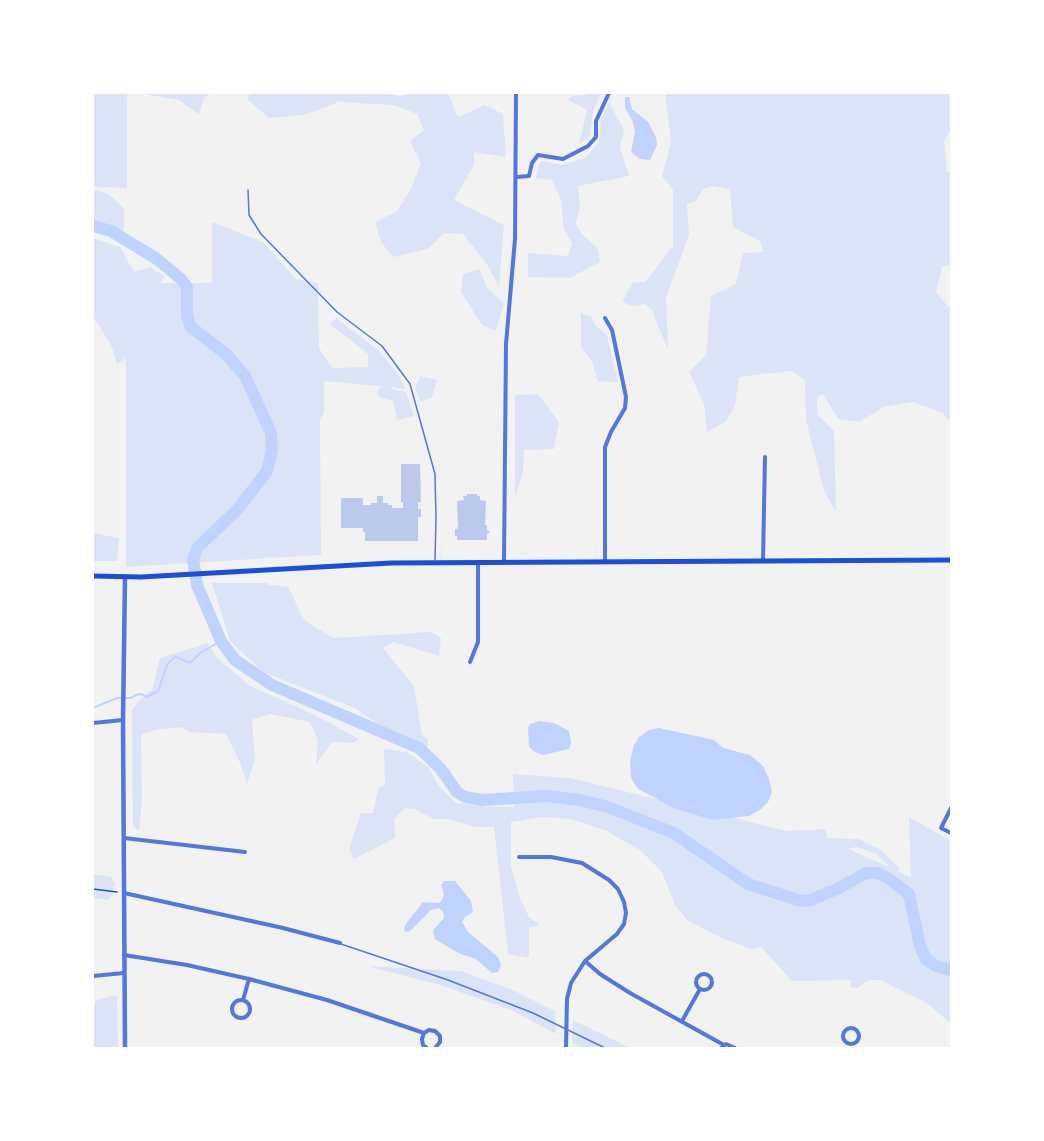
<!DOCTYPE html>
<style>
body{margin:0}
#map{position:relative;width:1044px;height:1141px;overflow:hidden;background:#f2f2f2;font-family:"Titillium Web",sans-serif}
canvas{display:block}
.frame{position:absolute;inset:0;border:94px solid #fff;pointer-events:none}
</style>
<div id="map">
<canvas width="1044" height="1141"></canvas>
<div class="frame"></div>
</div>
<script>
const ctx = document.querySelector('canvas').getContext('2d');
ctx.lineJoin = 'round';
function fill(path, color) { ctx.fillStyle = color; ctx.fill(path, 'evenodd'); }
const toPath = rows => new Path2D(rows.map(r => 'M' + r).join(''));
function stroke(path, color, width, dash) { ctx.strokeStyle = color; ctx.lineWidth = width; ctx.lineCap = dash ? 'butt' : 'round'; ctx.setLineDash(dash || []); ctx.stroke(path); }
const green = toPath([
 [93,93,127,93,127,188,93,187],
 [138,93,212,93,204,98,199,115,179,100],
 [250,93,380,93,400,96,412,93,448,93,458,117,485,105,503,114,506,157,474,152,474,165,454,200,504,225,499,286,488,266,463,234,444,233,428,249,393,257,381,242,375,222,397,211,411,189,421,163,410,141,424,130,417,114,394,105,339,102,304,115,269,118,247,99],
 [586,93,602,93,593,111,590,136,579,144,587,110,568,100,572,96,586,95],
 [665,93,951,93,951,129,944,141,947,172,951,172,951,265,942,267,936,292,951,310,951,422,942,413,913,402,883,407,860,422,838,419,823,394,817,397,817,414,834,431,836,512,824,491,806,420,805,381,792,371,739,377,735,406,726,421,707,433,704,404,689,372,706,355,711,296,736,284,743,253,763,252,760,241,733,227,730,189,712,186,703,189,696,201,687,204,689,235,666,298,668,349,655,319,653,311,645,304,633,306,622,302,633,282,645,282,673,246,673,190,662,176,671,142],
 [609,102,624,130,620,147,629,176,578,186,580,205,576,224,581,233,598,249,600,262,570,278,528,277,528,253,568,256,572,243,564,230,561,200,552,180,536,178,539,164,543,161,561,165,586,158,599,141,601,120],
 [93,190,107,193,124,208,124,231,93,222],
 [212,222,263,242,296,279,318,283,319,348,332,368,368,367,368,354,330,324,336,318,378,350,401,378,405,389,392,387,391,389,406,392,414,416,397,420,393,401,379,397,377,393,380,387,390,387,324,381,324,412,320,421,321,555,126,567,126,358,117,364,112,347,93,316,93,238,120,247,134,272,150,267,165,276,160,283,209,283,212,282],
 [479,269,488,289,504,303,496,331,482,325,461,292,463,274],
 [581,313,592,317,595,325,607,335,618,382,598,382,592,361,581,347],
 [420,376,437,380,432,397,421,402,415,389],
 [538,394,559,422,554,449,524,450,523,473,515,496,515,395],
 [93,533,119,538,117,561,93,561],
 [212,583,267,583,268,585,288,586,304,620,333,638,431,632,441,638,439,656,393,642,383,648,414,686,422,735,428,739,427,760,355,708,263,672,230,641],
 [208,643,217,658,250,686,311,713,359,739,353,743,332,742,316,765,318,740,310,722,270,714,252,720,255,760,247,784,241,765,226,734,189,732,182,727,155,730,141,735,142,801,139,831,133,826,132,710,138,702,152,690,160,658],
 [384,749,407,752,428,767,439,786,456,803,491,807,514,807,513,774,570,778,787,831,826,829,827,838,858,839,880,849,899,868,899,872,911,877,909,817,951,841,951,1024,927,1003,880,980,869,980,857,988,851,987,851,980,792,981,761,947,751,949,722,938,687,920,675,905,662,872,641,851,607,831,571,819,542,817,511,822,511,866,519,896,529,917,540,925,529,928,529,958,508,954,494,827,475,827,448,819,433,819,415,809,405,808,394,819,395,838,354,859,349,849,361,813,373,813,378,789,385,784],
 [856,847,876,854,891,868,848,849],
 [93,874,112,877,112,881,115,881,112,897,110,896,109,900,95,898,93,901],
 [367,966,461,971,515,991,555,1011,556,1034,511,1010,440,985],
 [117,995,118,1048,93,1048,93,1006,96,1000],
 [573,1020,630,1048,582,1048,572,1043]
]);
const water = toPath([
 [625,97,629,97,632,109,648,122,656,137,657,145,650,160,640,159,631,152,635,132,633,122,625,108],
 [539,721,554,723,569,731,571,743,569,749,543,755,533,751,529,746,528,728,530,724],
 [659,728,714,740,723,748,750,755,763,766,769,779,772,792,768,802,760,810,749,816,713,820,676,809,638,789,631,778,630,761,634,745,639,737,649,730],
 [444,881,455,881,471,901,473,912,465,917,462,922,468,932,498,957,501,965,498,972,492,973,476,959,458,953,435,939,433,930,444,918,443,912,439,908,431,910,410,931,407,932,404,930,405,925,423,902,439,903,442,900,444,894,441,885]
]);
const stream = toPath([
 [93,708,117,698,131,698,136,695,141,694,147,697,158,691,167,665,173,658,176,657,190,663,200,653,221,641]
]);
const river = toPath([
 [93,226,111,231,157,259,181,279,187,287,187,316,191,327,226,354,245,376,271,433,272,450,267,471,238,509,198,547,193,559,197,585,221,641,235,660,272,685,419,748,440,768,457,792,465,797,482,800,547,796,580,800,608,807,674,833,748,884,798,900,808,901,837,889,866,873,878,873,889,879,909,894,920,946,926,959,936,966,951,970]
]);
const building = toPath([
 [401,464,420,464,421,502,418,502,418,509,421,509,421,517,418,517,418,541,365,541,365,532,363,532,363,528,341,528,341,498,363,498,363,505,371,505,371,503,377,503,377,496,383,496,383,503,388,503,388,505,392,505,392,508,403,508,403,502,401,502],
 [467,494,477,494,477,496,480,496,480,500,486,501,485,525,487,525,487,530,490,532,487,534,487,540,457,540,457,536,455,536,455,529,457,529,458,525,457,501,464,500,463,496,467,496]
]);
const path = toPath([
 [93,889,117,892]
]);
const service = toPath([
 [248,190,249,215,261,234,337,312,382,346,410,384,435,474,436,518,435,560],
 [341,944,448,980,533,1013,605,1048]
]);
const minor = toPath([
 [516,177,529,176,532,163,538,155,563,159,588,146,596,137,596,121,609,93],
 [605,318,612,330,626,397,625,408,611,432,605,447,605,561],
 [763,561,765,457],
 [504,562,506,344,515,239,516,93],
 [470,662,478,642,478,563],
 [93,723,123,720],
 [951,808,941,828,951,833],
 [124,838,245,852],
 [519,857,551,857,582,863,609,880,618,889,624,902,626,913,624,924,617,934,585,961,571,983,567,999,566,1048],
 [124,893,283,928,340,943],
 [124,955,187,965,249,979,327,1000,424,1033],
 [585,961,600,974,630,993,724,1045],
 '696 982a8 8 0 1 1 16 0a8 8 0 1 1-16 0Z',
 [93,976,124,973],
 [243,1000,249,979],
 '232 1009a9 9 0 1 1 18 0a9 9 0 1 1-18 0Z',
 [682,1021,700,989],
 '843 1036a8 8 0 1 1 16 0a8 8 0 1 1-16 0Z',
 [427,1048,423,1045,422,1039,424,1033,429,1030,435,1031,440,1036,440,1042,435,1048],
 [721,1048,726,1044,735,1048]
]);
const tertiary = toPath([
 [125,1048,123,720,125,577]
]);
const secondary = toPath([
 [93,576,141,577,391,563,951,560]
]);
fill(green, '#dbe4f7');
fill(water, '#bfd3fe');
stroke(stream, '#bfd3fe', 2);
stroke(river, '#bfd3fe', 12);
fill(building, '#bdc9ec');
stroke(path, '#1d4ed8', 1.5);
stroke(service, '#5277de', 1.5);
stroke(minor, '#5277de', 4);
stroke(tertiary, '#5277de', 4.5);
stroke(secondary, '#1d4ed8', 5);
</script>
